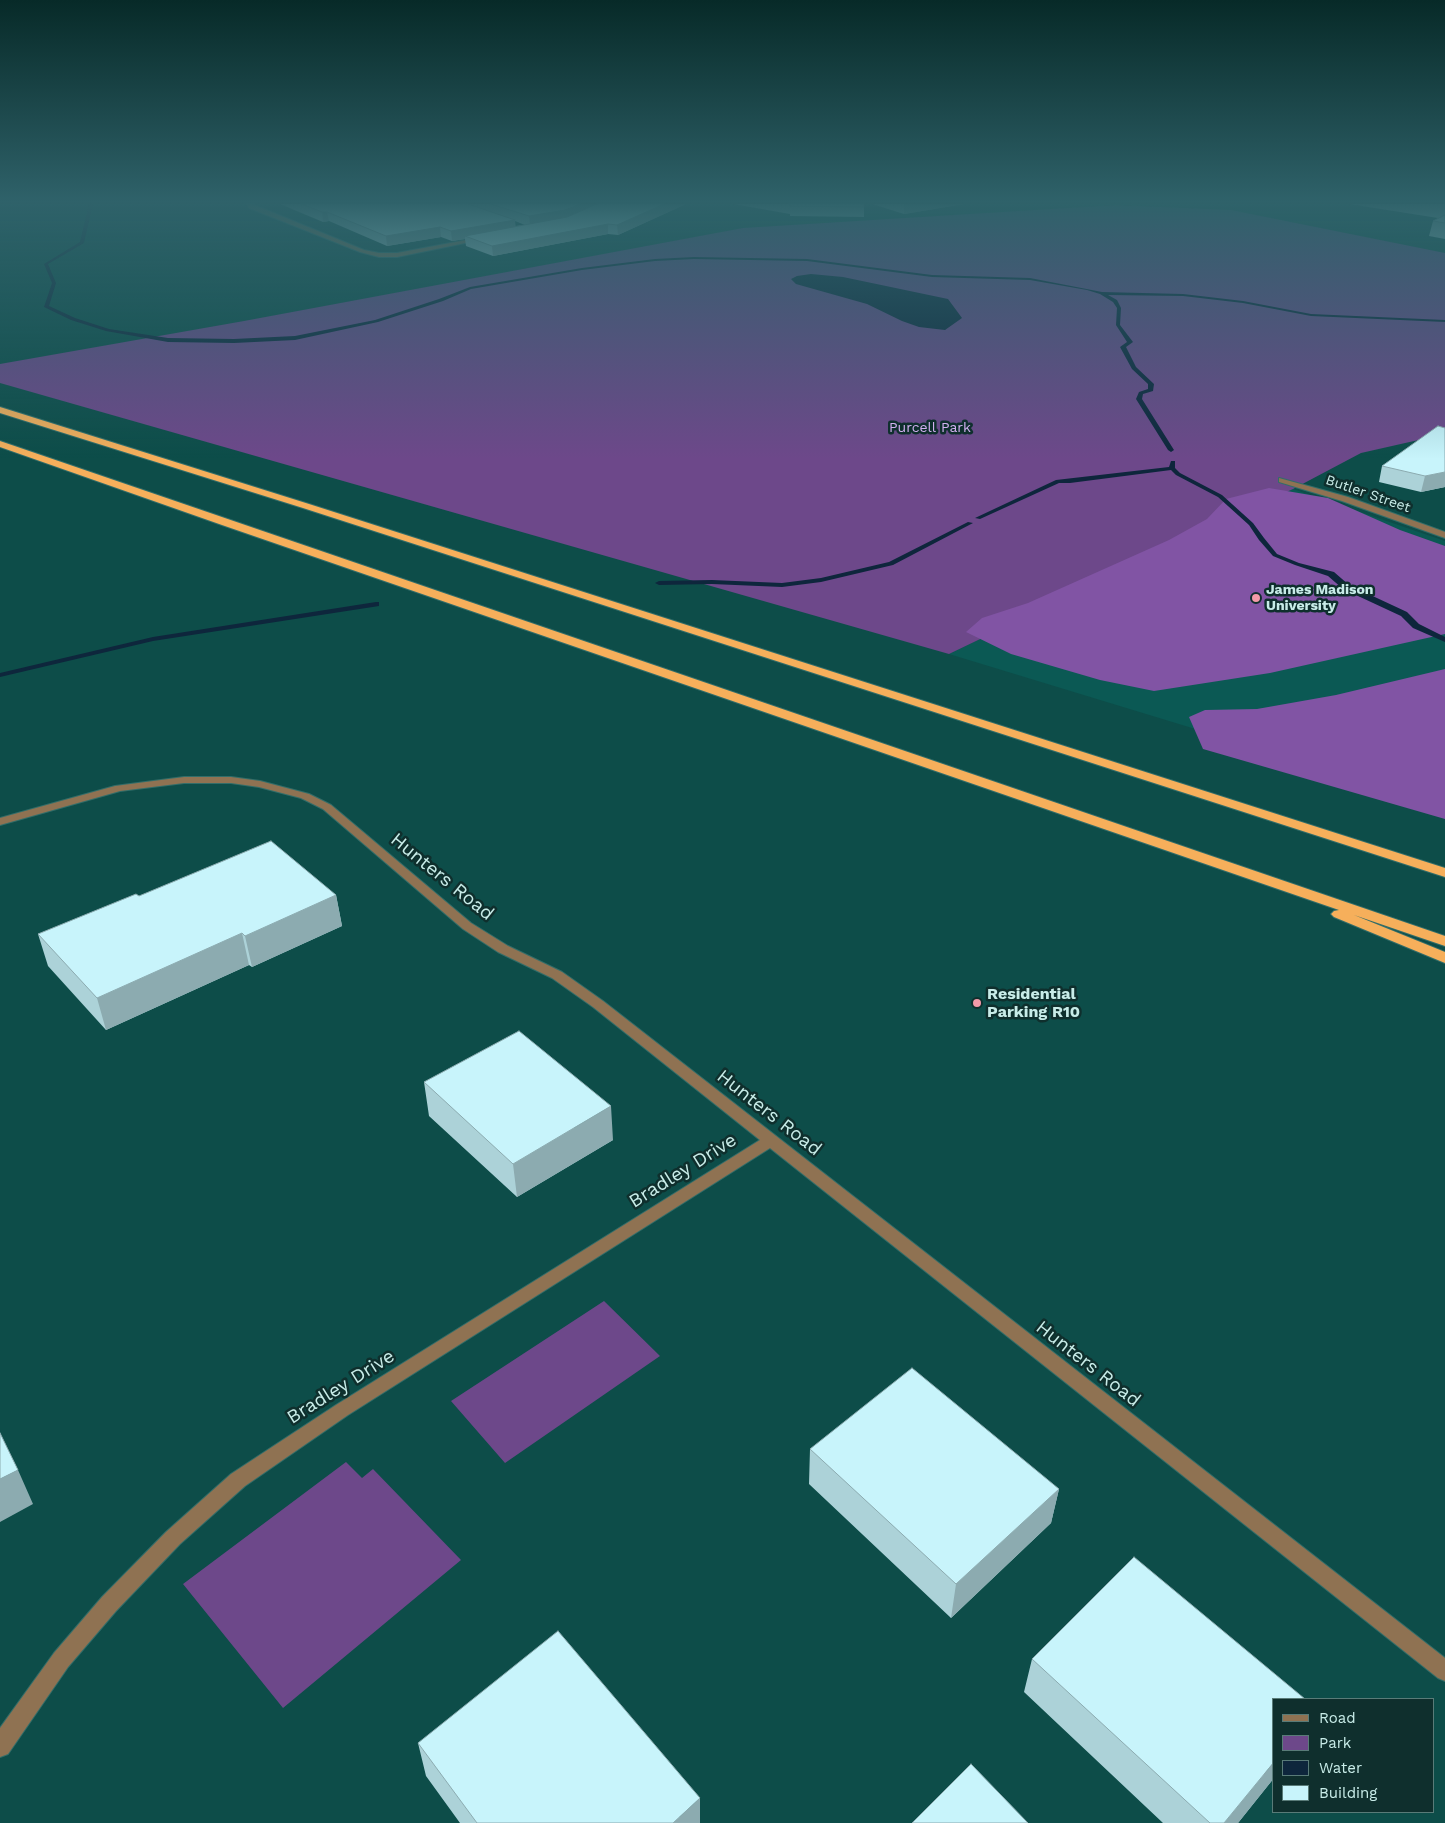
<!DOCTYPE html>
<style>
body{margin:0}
#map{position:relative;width:1445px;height:1823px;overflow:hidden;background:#0d4d49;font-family:"Work Sans",sans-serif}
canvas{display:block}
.legend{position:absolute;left:1272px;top:1698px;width:162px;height:115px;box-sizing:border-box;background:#0f2f2d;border:1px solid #597b78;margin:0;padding:6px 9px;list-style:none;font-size:15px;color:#c8ece8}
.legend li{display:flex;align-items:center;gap:10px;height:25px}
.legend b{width:25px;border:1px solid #597b78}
</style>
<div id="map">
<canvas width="1445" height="1823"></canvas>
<ul class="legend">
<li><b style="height:6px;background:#8f7252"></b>Road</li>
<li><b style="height:14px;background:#6d488a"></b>Park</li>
<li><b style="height:14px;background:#0e263c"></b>Water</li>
<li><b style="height:14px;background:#c8f4fb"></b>Building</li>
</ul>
</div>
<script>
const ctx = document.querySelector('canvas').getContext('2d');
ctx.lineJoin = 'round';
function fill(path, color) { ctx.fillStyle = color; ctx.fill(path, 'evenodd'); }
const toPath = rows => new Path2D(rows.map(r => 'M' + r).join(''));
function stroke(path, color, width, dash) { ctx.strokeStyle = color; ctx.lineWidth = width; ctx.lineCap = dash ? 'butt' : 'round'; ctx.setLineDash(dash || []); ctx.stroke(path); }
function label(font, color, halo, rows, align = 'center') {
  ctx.font = font + ' "Work Sans",sans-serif'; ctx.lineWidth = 5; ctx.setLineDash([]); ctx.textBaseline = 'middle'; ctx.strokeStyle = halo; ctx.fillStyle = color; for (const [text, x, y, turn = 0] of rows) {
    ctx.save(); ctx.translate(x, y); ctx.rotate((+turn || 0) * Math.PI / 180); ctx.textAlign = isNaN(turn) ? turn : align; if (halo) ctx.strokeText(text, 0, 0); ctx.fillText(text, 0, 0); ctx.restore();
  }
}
const built = toPath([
 [1293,489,1445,541,1445,805,949,654]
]);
const green = toPath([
 [1116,205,1231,210,1445,253,1445,434,1361,453,1293,489,949,654,0,383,0,364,244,321,743,228],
 [604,1301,660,1356,505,1463,451,1401],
 [346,1462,362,1478,373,1469,461,1560,283,1708,183,1584]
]);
const forest = toPath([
 [1269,488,1328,498,1400,530,1445,546,1445,634,1270,673,1154,691,1100,680,1011,654,966,632,982,618,1028,603,1169,540,1207,519,1226,499],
 [1445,669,1445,819,1203,749,1189,717,1205,710,1257,709,1336,695]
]);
const water = toPath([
 [811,274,843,277,948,299,962,318,945,330,919,327,902,321,867,304,796,284,791,279,797,276]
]);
const stream = toPath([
 [89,204,93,204,84,243,48,264,56,283,49,306,75,318,109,329,168,338,234,339,295,336,375,320,439,299,470,287,582,268,655,259,694,257,807,259,932,275,1030,278,1102,292,1183,294,1243,301,1311,314,1445,320,1445,322,1311,316,1243,303,1183,296,1108,295,1117,300,1121,308,1120,325,1133,342,1126,347,1136,367,1154,384,1153,391,1143,394,1142,399,1174,450,1171,452,1168,450,1136,399,1139,392,1148,389,1148,384,1132,369,1120,347,1127,342,1116,325,1117,308,1113,302,1100,294,1087,290,1030,280,932,277,807,261,694,259,655,261,582,270,471,289,443,301,378,322,295,340,234,343,168,342,106,331,71,320,44,307,52,283,44,264,80,242,89,204],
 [1171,461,1175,461,1175,468,1180,473,1222,495,1253,523,1264,538,1277,554,1299,563,1334,572,1349,585,1407,612,1419,624,1445,637,1445,642,1413,628,1401,616,1343,589,1328,576,1295,565,1273,556,1259,540,1249,525,1218,497,1176,475,1171,470,1070,483,1059,483,980,519,975,518,1056,480,1169,467,1171,461],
 [968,522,973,523,893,565,821,582,782,587,712,584,659,585,655,583,659,581,712,580,782,583,821,578,889,562,968,522],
 [376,602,379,602,379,606,153,641,0,677,0,673,153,637,376,602]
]);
const minor = toPath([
 [247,204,252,204,364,250,379,253,397,253,482,237,485,239,397,257,379,257,360,252,249,208,247,204],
 [1279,478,1348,497,1445,532,1445,538,1342,501,1279,482,1279,478],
 [184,777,231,777,260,781,309,794,331,805,471,923,508,946,562,972,603,1001,1445,1658,1445,1681,1438,1678,770,1148,348,1415,245,1486,180,1544,116,1611,68,1667,8,1754,0,1757,0,1728,54,1653,102,1597,166,1532,231,1474,336,1405,760,1140,593,1007,552,978,498,952,463,929,323,809,301,798,259,787,231,783,184,783,120,791,0,825,0,818,115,786,184,777]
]);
const highway = toPath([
 [0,407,309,504,1445,868,1445,877,303,508,0,413,0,407],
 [0,441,1445,936,1445,946,1354,915,1445,952,1445,963,1334,917,1331,914,1334,911,1339,910,222,525,0,447,0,441]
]);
const wall = toPath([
 [280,204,686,204,618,235,608,234,493,256,466,246,465,239,452,241,441,237,387,246,329,221,323,222],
 [515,221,525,225,515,226],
 [733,204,864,204,864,217,790,216,790,214],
 [872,204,964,204,904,214],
 [1349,204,1445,204,1445,239,1429,236,1433,221,1438,218],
 [1445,428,1445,487,1421,492,1379,482,1382,466],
 [336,895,342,926,252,967,249,965,106,1030,48,966,38,934,139,896],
 [424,1082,613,1140,517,1197,429,1116],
 [810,1449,1059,1489,1051,1523,951,1618,809,1484],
 [1032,1659,1274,1778,1238,1823,1163,1823,1024,1692],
 [418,1743,700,1823,460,1823,426,1776]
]);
const shadedWall = toPath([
 [580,204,603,204,565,220,530,226,529,216],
 [664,204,686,204,618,235,617,225],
 [904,204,964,204,904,214],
 [322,212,327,212,329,221,323,222],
 [515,220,516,229,465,236,465,239,452,241,451,231],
 [608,224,608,234,493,256,492,246],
 [440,227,441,237,387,246,386,236],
 [1445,472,1445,487,1421,492,1425,476],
 [336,895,342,926,252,967,245,936],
 [242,933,249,965,106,1030,97,998],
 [611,1106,613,1140,517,1197,513,1164],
 [18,1470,33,1504,0,1522,0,1479],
 [1059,1489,1051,1523,951,1618,956,1584],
 [1274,1762,1274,1778,1238,1823,1224,1823],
 [700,1798,700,1823,673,1823]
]);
const building = toPath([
 [302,204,468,204,515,220,451,231,440,227,386,236,327,212,322,212,302,204],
 [491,204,580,204,565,210,529,216,491,204],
 [597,204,664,204,617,225,608,224,492,246,465,236,567,217,597,204],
 [790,204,864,204,864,207,790,206,790,204],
 [1445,215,1445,223,1433,221,1445,215],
 [1438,426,1445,428,1445,472,1425,476,1382,466,1438,426],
 [271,841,336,895,245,936,242,933,97,998,38,934,136,894,139,896,271,841],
 [519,1031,611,1106,513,1164,424,1082,519,1031],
 [912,1368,1059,1489,956,1584,810,1449,912,1368],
 [0,1433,18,1470,0,1479,0,1433],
 [1134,1557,1305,1699,1274,1699,1274,1762,1224,1823,1210,1823,1032,1659,1134,1557],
 [558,1631,700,1798,673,1823,477,1823,418,1743,558,1631],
 [971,1764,1028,1823,912,1823,971,1764]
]);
const markers = [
 [1256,598,5,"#f39aa9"],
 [977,1003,5,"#f39aa9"]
];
const farParknames = [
 ["Purcell Park",930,428]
];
const farStreetnames = [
 ["Butler Street",1368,494,19]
];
const farPoinames = [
 ["James Madison",1266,590],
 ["University",1266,606]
];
const poiNames = [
 ["Residential",987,994],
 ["Parking R10",987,1012]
];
const nearStreetnames = [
 ["Hunters Road",442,877,39],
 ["Hunters Road",769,1113,38],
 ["Bradley Drive",683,1171,-32],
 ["Hunters Road",1088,1364,38],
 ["Bradley Drive",341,1387,-32]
];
fill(built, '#0b5954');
fill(green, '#6d488a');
fill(forest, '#8154a4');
fill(water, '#0e263c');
fill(stream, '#0e263c');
stroke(minor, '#326d69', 2);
stroke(highway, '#326d69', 2);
fill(minor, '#8f7252');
fill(highway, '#f6af5b');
fill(wall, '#acd2d8');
fill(shadedWall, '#8cabb0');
fill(building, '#c8f4fb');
stroke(building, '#8cabb0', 1);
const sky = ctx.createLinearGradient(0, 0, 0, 459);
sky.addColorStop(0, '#072a28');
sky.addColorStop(0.44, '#2f626a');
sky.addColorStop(1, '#2f626a00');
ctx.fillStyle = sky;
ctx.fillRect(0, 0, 1445, 459);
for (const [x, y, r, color] of markers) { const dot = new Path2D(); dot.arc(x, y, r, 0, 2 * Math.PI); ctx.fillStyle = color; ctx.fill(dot); stroke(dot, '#0f2f2d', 2); }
label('14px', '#d2b0f0', '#0f2f2d', farParknames);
label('14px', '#c8ece8', '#0f2f2d', farStreetnames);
label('bold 14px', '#c8ece8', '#0f2f2d', farPoinames, 'left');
label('bold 16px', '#c8ece8', '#0f2f2d', poiNames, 'left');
label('19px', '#c8ece8', '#0f2f2d', nearStreetnames);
</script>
